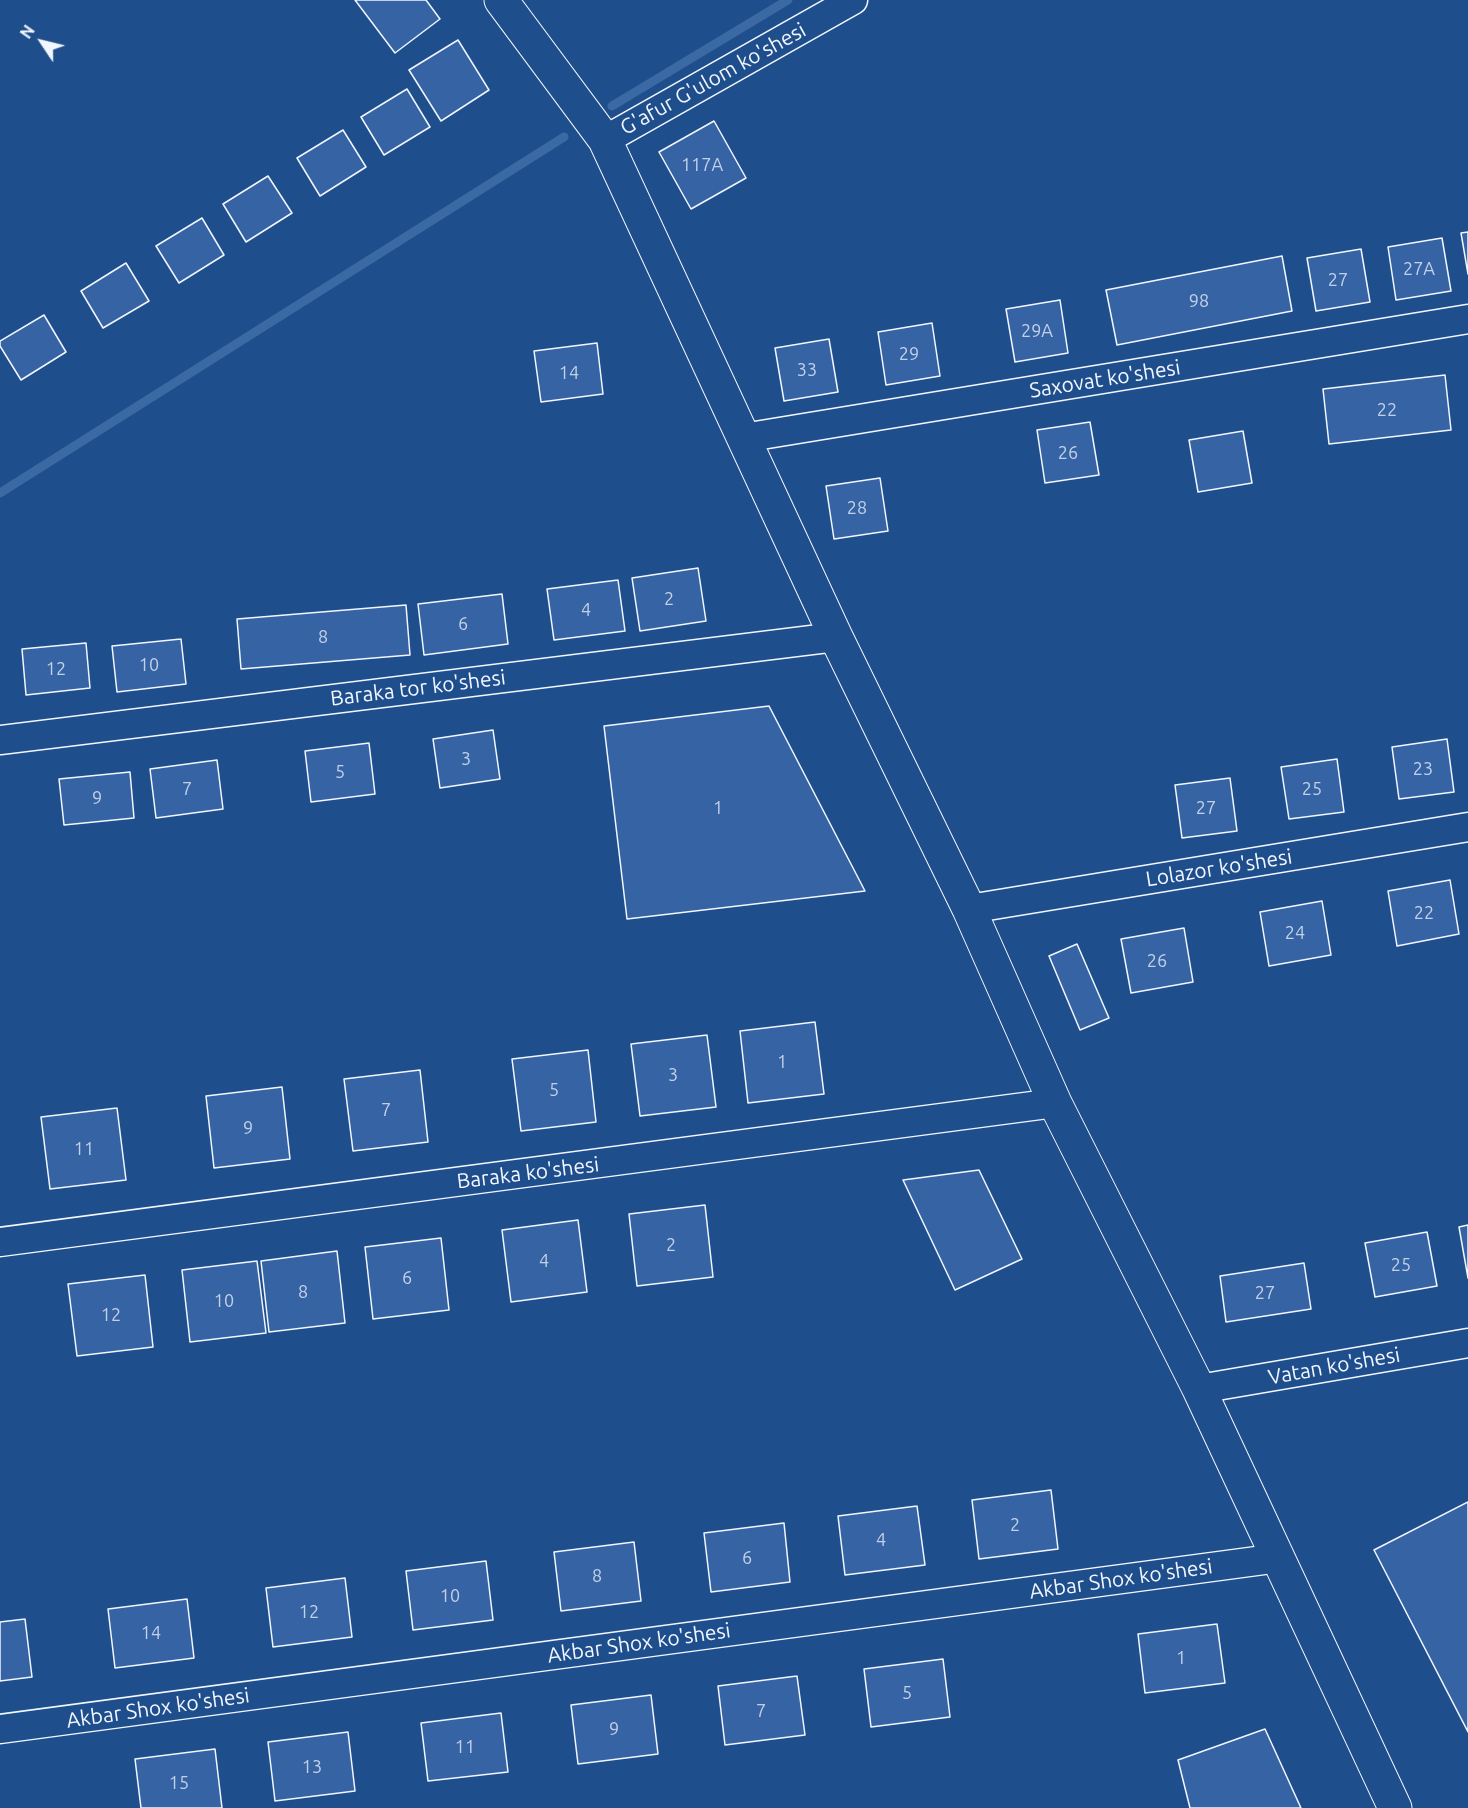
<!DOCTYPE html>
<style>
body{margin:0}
#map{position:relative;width:1468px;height:1808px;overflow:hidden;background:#1f4e8c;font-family:Ubuntu,sans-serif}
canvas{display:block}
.north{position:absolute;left:12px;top:12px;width:60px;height:60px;-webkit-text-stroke:4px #1f4e8c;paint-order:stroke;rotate:305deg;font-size:16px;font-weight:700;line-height:24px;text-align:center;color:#f2f6ff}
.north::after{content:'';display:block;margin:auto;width:21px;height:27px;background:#f2f6ff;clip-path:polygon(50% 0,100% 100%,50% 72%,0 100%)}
</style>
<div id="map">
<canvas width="1468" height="1808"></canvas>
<div class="north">N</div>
</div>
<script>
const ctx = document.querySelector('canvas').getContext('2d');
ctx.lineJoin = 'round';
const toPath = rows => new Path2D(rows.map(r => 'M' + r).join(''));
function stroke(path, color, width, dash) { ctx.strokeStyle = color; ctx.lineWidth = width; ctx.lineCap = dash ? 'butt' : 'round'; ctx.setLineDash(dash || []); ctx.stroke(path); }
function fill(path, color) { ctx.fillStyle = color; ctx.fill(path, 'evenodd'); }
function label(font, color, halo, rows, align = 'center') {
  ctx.font = font + ' Ubuntu,sans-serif'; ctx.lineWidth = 4.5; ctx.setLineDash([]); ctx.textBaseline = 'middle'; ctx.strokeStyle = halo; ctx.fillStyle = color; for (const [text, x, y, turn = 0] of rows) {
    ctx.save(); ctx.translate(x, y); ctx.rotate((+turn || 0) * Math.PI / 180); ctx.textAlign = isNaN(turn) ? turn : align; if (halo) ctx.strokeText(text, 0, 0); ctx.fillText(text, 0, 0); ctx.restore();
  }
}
const stream = toPath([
 [612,106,788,0],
 [0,493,564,137]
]);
const building = toPath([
 [355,0,426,0,440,19,395,53,355,0],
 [458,40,489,90,441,121,409,70,458,40],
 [407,89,430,127,384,155,361,117,407,89],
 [714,121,746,178,691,209,659,152,714,121],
 [343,130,366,167,320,196,297,158,343,130],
 [268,176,292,213,246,242,223,204,268,176],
 [202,218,224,255,179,283,156,246,202,218],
 [1468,232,1468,274,1461,233,1468,232],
 [1442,238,1451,291,1396,300,1388,247,1442,238],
 [1361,249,1370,302,1316,311,1307,258,1361,249],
 [1282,256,1292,311,1117,345,1106,290,1282,256],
 [126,263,149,301,103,328,81,291,126,263],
 [1060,300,1068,353,1015,362,1006,309,1060,300],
 [44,315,66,352,21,380,0,346,0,341,44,315],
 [932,323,940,376,886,385,878,332,932,323],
 [829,339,838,392,784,401,775,348,829,339],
 [597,343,603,394,541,402,534,351,597,343],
 [1445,375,1451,430,1329,444,1323,389,1445,375],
 [1090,422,1099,475,1045,483,1037,430,1090,422],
 [1243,431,1252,483,1198,492,1189,440,1243,431],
 [880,478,888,531,834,539,826,486,880,478],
 [698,568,706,621,640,631,632,578,698,568],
 [618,580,625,631,554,640,547,589,618,580],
 [502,594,508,644,424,655,418,604,502,594],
 [406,605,410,655,241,669,237,619,406,605],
 [181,639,186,684,117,692,112,646,181,639],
 [86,643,90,688,26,695,22,649,86,643],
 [769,706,865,891,627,919,604,726,769,706],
 [493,730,500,779,440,788,433,739,493,730],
 [1447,739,1454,792,1399,799,1392,747,1447,739],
 [369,743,375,794,311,802,305,751,369,743],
 [1337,759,1344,812,1289,819,1281,767,1337,759],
 [217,760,223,809,156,818,150,769,217,760],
 [130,772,134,818,64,825,59,779,130,772],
 [1230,778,1237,831,1182,838,1175,785,1230,778],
 [1450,880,1459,934,1397,946,1388,891,1450,880],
 [1322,901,1331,955,1269,966,1260,912,1322,901],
 [1184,928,1193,982,1131,993,1121,939,1184,928],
 [1077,944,1109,1018,1080,1030,1049,956,1077,944],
 [815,1022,824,1094,748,1103,740,1031,815,1022],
 [707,1035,716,1107,640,1116,631,1044,707,1035],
 [588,1050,596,1122,521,1131,512,1059,588,1050],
 [420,1070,428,1142,353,1151,344,1079,420,1070],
 [282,1087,290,1159,214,1168,206,1096,282,1087],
 [117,1108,126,1180,50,1189,41,1117,117,1108],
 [979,1170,1022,1259,955,1290,903,1180,979,1170],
 [705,1205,713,1277,637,1286,629,1214,705,1205],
 [578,1220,587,1292,511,1302,502,1230,578,1220],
 [1468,1225,1468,1278,1459,1227,1468,1225],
 [1427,1232,1437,1286,1375,1297,1365,1243,1427,1232],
 [441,1238,449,1310,373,1319,365,1247,441,1238],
 [337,1251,345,1323,269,1332,261,1261,337,1251],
 [257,1261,266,1333,190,1342,182,1270,257,1261],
 [1304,1263,1311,1309,1226,1322,1220,1276,1304,1263],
 [145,1275,153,1347,77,1356,68,1284,145,1275],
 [1051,1490,1058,1549,979,1559,972,1500,1051,1490],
 [1468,1502,1468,1732,1374,1550,1468,1502],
 [917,1506,925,1565,845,1575,838,1516,917,1506],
 [784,1523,790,1582,711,1592,704,1533,784,1523],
 [634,1542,641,1601,561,1611,554,1552,634,1542],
 [486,1561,493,1620,413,1630,406,1571,486,1561],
 [345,1578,352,1637,273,1647,266,1588,345,1578],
 [187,1599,194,1658,115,1668,108,1609,187,1599],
 [25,1619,32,1677,0,1681,0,1622,25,1619],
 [1217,1624,1225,1683,1145,1693,1138,1634,1217,1624],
 [943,1659,950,1717,871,1727,864,1669,943,1659],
 [797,1676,805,1735,725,1745,718,1686,797,1676],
 [651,1695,658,1754,578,1764,571,1705,651,1695],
 [501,1713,508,1772,428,1781,421,1723,501,1713],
 [1265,1729,1301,1808,1190,1808,1178,1760,1265,1729],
 [348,1732,355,1791,275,1801,268,1742,348,1732],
 [215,1749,222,1808,141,1808,135,1759,215,1749]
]);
const street = toPath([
 [605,140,853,0],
 [743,438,1468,319],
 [0,740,836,637],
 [969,909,1468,827],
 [0,1242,1055,1103],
 [1199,1389,1468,1343],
 [0,1729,1279,1558]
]);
const secondary = toPath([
 [501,0,605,140,836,637,969,909,1055,1103,1199,1389,1395,1808]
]);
const numberNames = [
 ["117A",702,165],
 ["27A",1419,269],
 ["27",1338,280],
 ["98",1199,301],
 ["29A",1037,331],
 ["29",909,354],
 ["33",807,370],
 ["14",569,373],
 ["22",1387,410],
 ["26",1068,453],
 ["28",857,508],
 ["2",669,599],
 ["4",586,610],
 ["6",463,624],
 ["8",323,637],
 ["10",149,665],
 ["12",56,669],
 ["3",466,759],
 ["23",1423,769],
 ["5",340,772],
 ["7",187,789],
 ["25",1312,789],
 ["9",97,798],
 ["1",718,808],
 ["27",1206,808],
 ["22",1424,913],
 ["24",1295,933],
 ["26",1157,961],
 ["1",782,1062],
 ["3",673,1075],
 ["5",554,1090],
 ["7",386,1110],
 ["9",248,1128],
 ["11",84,1149],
 ["2",671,1245],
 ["4",544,1261],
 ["25",1401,1265],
 ["6",407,1278],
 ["8",303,1292],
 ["27",1265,1293],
 ["10",224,1301],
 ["12",111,1315],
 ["2",1015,1525],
 ["4",881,1540],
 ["6",747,1558],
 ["8",597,1576],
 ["10",450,1596],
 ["12",309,1612],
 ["14",151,1633],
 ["1",1181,1658],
 ["5",907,1693],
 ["7",761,1711],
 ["9",614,1729],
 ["11",465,1747],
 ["13",312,1767],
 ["15",179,1783]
];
const streetNames = [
 ["G'afur G'ulom ko'shesi",713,79,-29],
 ["Saxovat ko'shesi",1105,379,-9],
 ["Baraka tor ko'shesi",418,688,-7],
 ["Lolazor ko'shesi",1219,868,-9],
 ["Baraka ko'shesi",528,1173,-7],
 ["Vatan ko'shesi",1334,1366,-10],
 ["Akbar Shox ko'shesi",1121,1579,-8],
 ["Akbar Shox ko'shesi",639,1643,-8],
 ["Akbar Shox ko'shesi",158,1708,-8]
];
stroke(stream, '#3b69a3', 9);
fill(building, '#3563a3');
stroke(building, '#f2f6ff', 1.5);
stroke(street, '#f2f6ff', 31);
stroke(secondary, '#f2f6ff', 35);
stroke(street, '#1f4e8c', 28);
stroke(secondary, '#1f4e8c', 33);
label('18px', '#c3d1e8', null, numberNames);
label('21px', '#f2f6ff', '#1f4e8c', streetNames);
</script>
